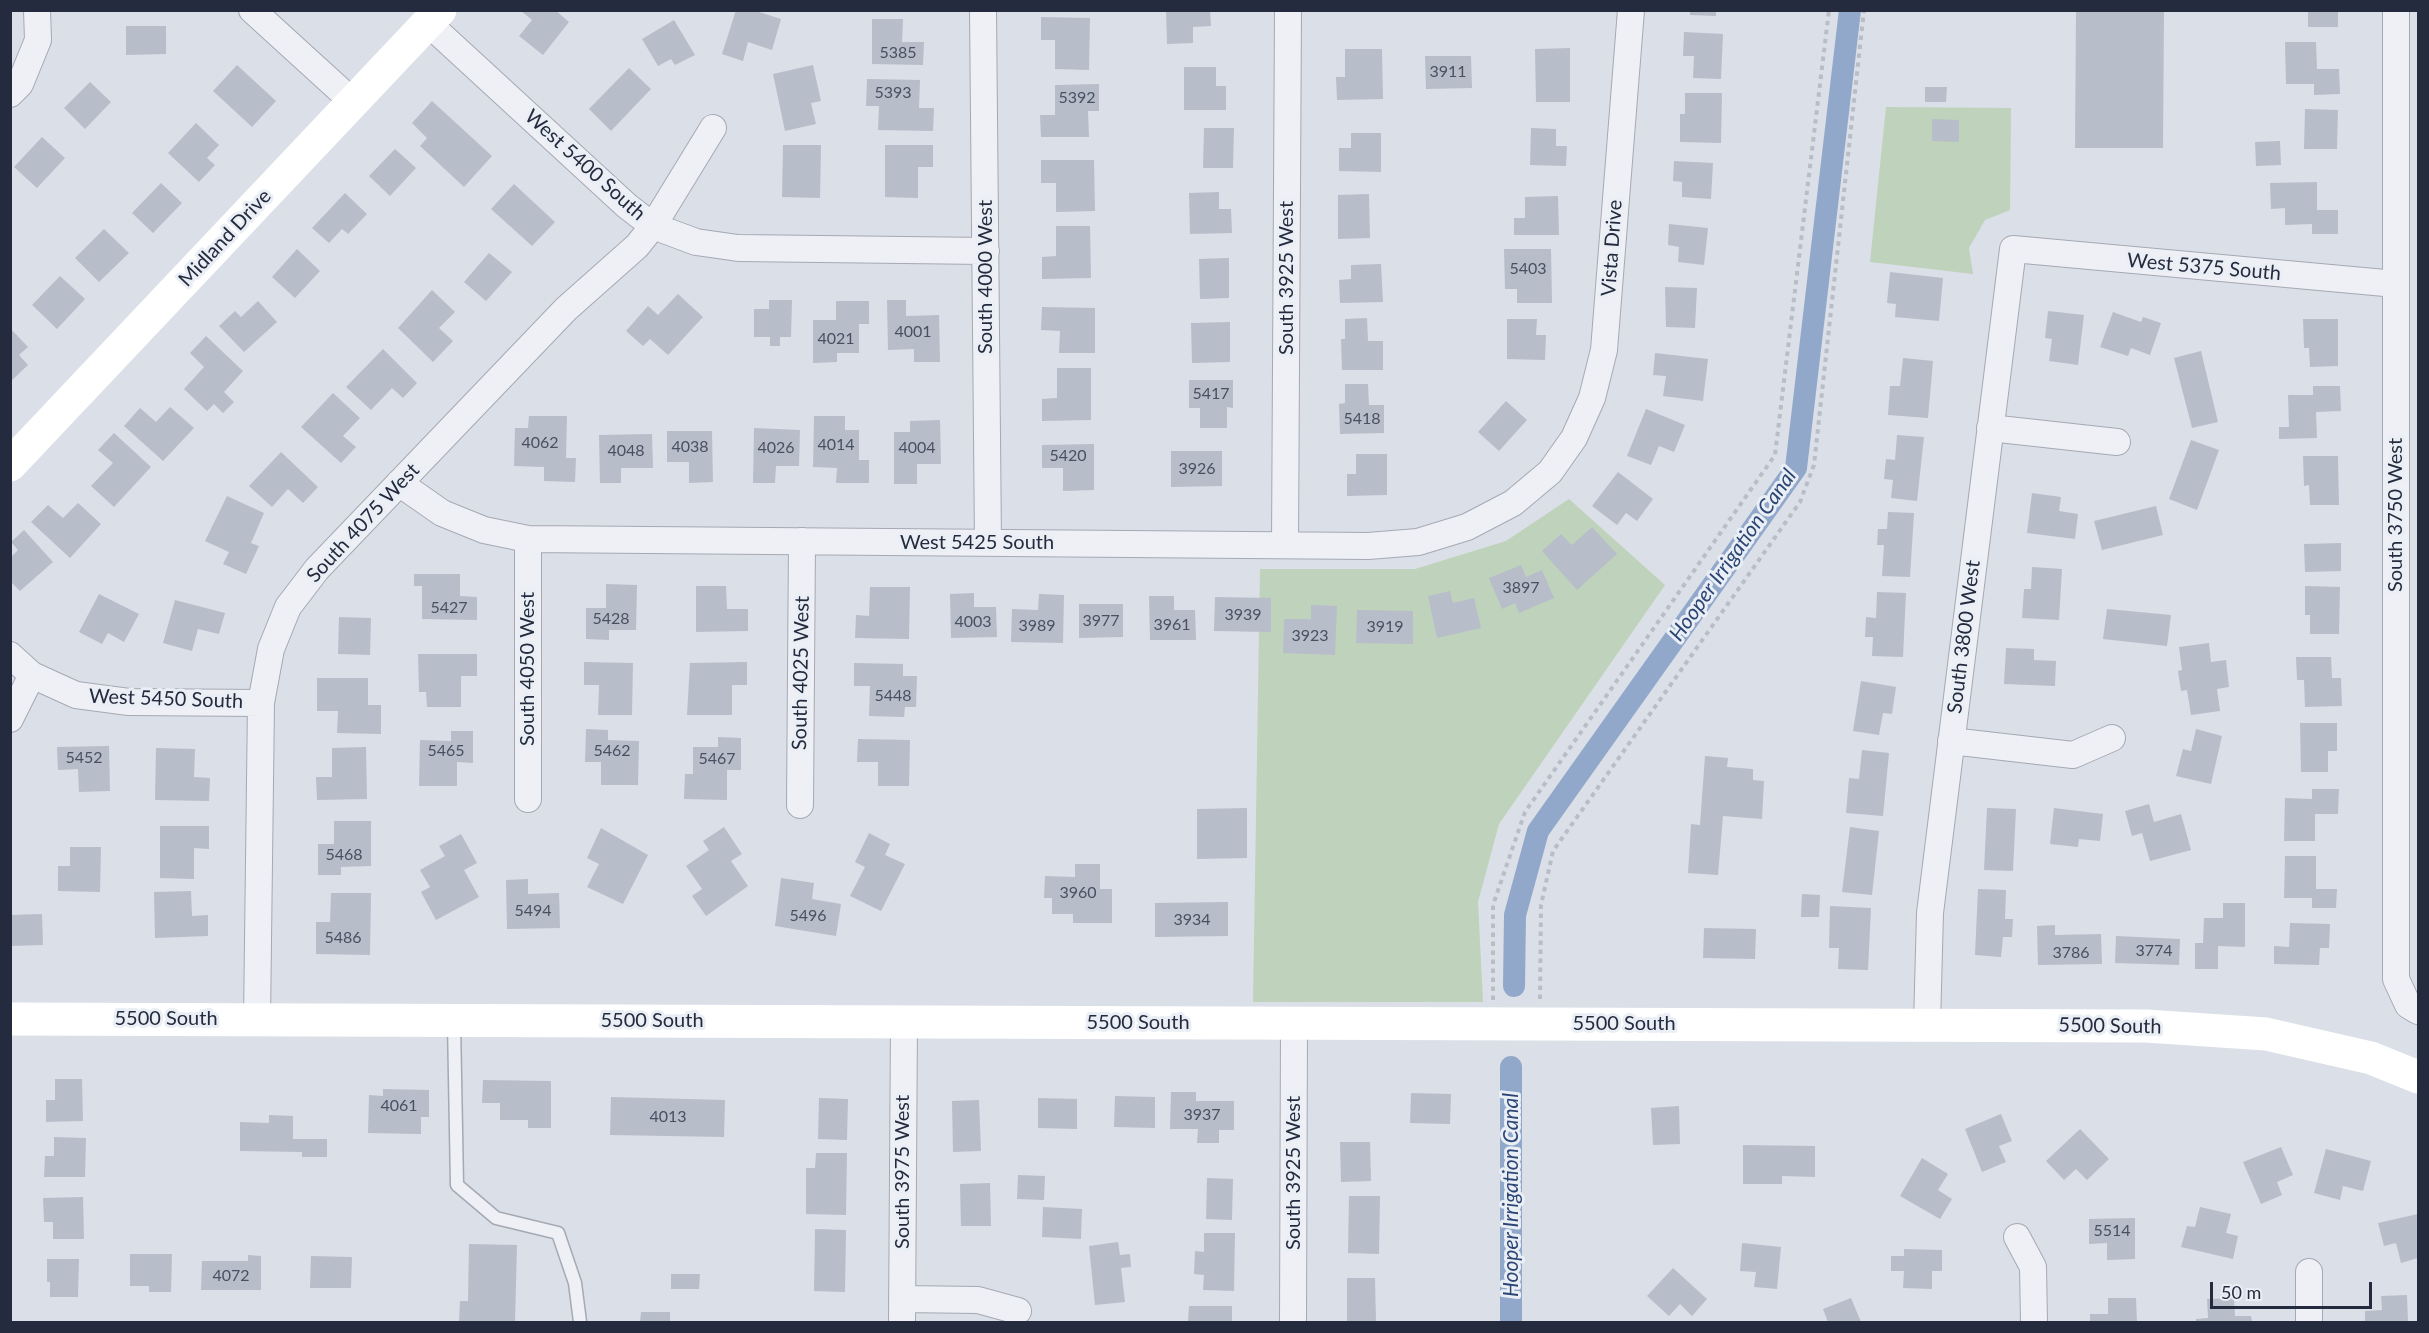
<!DOCTYPE html>
<style>
body{margin:0}
#map{position:relative;width:2429px;height:1333px;overflow:hidden;background:#dbdfe7;font-family:Lato,sans-serif}
canvas{display:block}
.frame{position:absolute;inset:0;border:12px solid #242b3e;pointer-events:none}
.scale{position:absolute;left:2210px;top:1282px;width:162px;height:27px;box-sizing:border-box;border:3px solid #242b3e;border-top:0;padding-left:8px;font-size:18px;line-height:21px;white-space:nowrap;color:#242b3e;-webkit-text-stroke:4px #eaeef5;paint-order:stroke}
</style>
<div id="map">
<canvas width="2429" height="1333"></canvas>
<div class="frame"></div>
<div class="scale">50 m</div>
</div>
<script>
const ctx = document.querySelector('canvas').getContext('2d');
ctx.lineJoin = 'round';
function fill(path, color) { ctx.fillStyle = color; ctx.fill(path, 'evenodd'); }
const toPath = rows => new Path2D(rows.map(r => 'M' + r).join(''));
function stroke(path, color, width, dash) { ctx.strokeStyle = color; ctx.lineWidth = width; ctx.lineCap = dash ? 'butt' : 'round'; ctx.setLineDash(dash || []); ctx.stroke(path); }
function label(font, color, halo, rows, align = 'center') {
  ctx.font = font + ' Lato,sans-serif'; ctx.lineWidth = 6; ctx.setLineDash([]); ctx.textBaseline = 'middle'; ctx.strokeStyle = halo; ctx.fillStyle = color; for (const [text, x, y, turn = 0] of rows) {
    ctx.save(); ctx.translate(x, y); ctx.rotate((+turn || 0) * Math.PI / 180); ctx.textAlign = isNaN(turn) ? turn : align; if (halo) ctx.strokeText(text, 0, 0); ctx.fillText(text, 0, 0); ctx.restore();
  }
}
const green = toPath([
 [1886,107,2011,108,2010,210,1985,220,1969,248,1973,274,1870,262],
 [1569,499,1665,585,1499,824,1478,902,1483,1002,1253,1002,1260,569,1415,569,1506,541]
]);
const canal = toPath([
 [1514,986,1515,915,1538,831,1796,468,1850,10],
 [1511,1067,1511,1322]
]);
const building = toPath([
 [520,10,555,10,569,22,543,55,519,36,532,20],
 [736,10,753,10,781,19,772,50,748,42,743,61,722,54],
 [1166,10,1210,10,1211,26,1193,27,1193,43,1167,44],
 [1690,10,1716,10,1716,16,1690,15],
 [2076,10,2164,10,2163,148,2075,148],
 [2308,10,2338,10,2338,27,2308,27],
 [1041,17,1090,18,1089,70,1055,69,1055,40,1041,40],
 [872,19,903,19,902,42,924,42,923,65,872,64],
 [674,20,695,55,675,65,671,59,658,66,642,39],
 [126,26,166,26,166,54,126,55],
 [1684,32,1723,34,1721,79,1693,78,1694,56,1683,56],
 [2285,42,2316,42,2317,69,2339,69,2340,94,2314,95,2314,84,2286,84],
 [1570,48,1570,102,1536,102,1535,49],
 [1345,49,1382,49,1383,99,1337,100,1336,77,1345,77],
 [1425,56,1471,56,1472,88,1426,89],
 [237,65,276,101,252,127,213,91],
 [813,65,821,101,811,103,816,124,785,131,773,74],
 [1184,67,1216,67,1216,86,1226,86,1226,110,1184,110],
 [629,68,651,89,611,131,589,109],
 [867,79,920,80,919,108,934,108,933,131,878,130,879,106,866,106],
 [90,82,111,102,85,129,64,108],
 [1099,84,1099,111,1088,111,1089,137,1041,137,1040,115,1055,115,1055,85],
 [1925,87,1947,87,1946,102,1925,102],
 [1685,93,1722,93,1721,143,1680,142,1680,114,1685,114],
 [432,101,492,156,464,187,420,146,427,138,412,123],
 [2305,109,2338,110,2337,149,2304,149],
 [1932,119,1959,120,1959,142,1932,141],
 [196,123,219,145,207,158,215,165,199,182,168,153],
 [1204,128,1234,128,1233,168,1203,168],
 [1531,128,1556,129,1556,146,1567,146,1566,166,1530,165],
 [1351,133,1381,133,1381,172,1339,171,1339,148,1351,148],
 [42,137,65,158,37,188,14,167],
 [2280,141,2281,165,2256,166,2255,142],
 [783,145,821,145,820,198,782,197],
 [885,145,933,145,933,167,918,167,918,198,885,197],
 [395,149,416,168,390,196,369,176],
 [1041,160,1094,160,1095,211,1056,212,1056,183,1041,183],
 [1674,161,1713,163,1711,199,1682,197,1682,182,1673,181],
 [2317,182,2317,210,2338,210,2338,234,2312,234,2312,224,2285,225,2285,208,2271,209,2270,183],
 [161,183,182,203,153,233,132,213],
 [514,184,555,222,532,246,491,209],
 [1219,192,1219,209,1231,209,1232,233,1190,234,1189,193],
 [345,193,367,214,348,234,342,229,329,243,312,228],
 [1369,194,1370,238,1338,239,1338,195],
 [1558,196,1559,235,1514,235,1514,218,1525,218,1525,197],
 [1669,224,1708,228,1704,265,1678,262,1679,247,1668,245],
 [1056,226,1090,226,1091,278,1042,279,1042,257,1056,256],
 [104,229,129,253,99,282,75,258],
 [297,249,320,271,295,298,272,277],
 [1504,249,1551,249,1552,303,1517,303,1517,289,1505,289],
 [489,253,512,272,486,301,464,282],
 [1229,258,1229,298,1200,299,1199,259],
 [1381,264,1383,302,1340,303,1339,280,1351,279,1351,265],
 [1890,272,1943,278,1939,321,1895,317,1896,304,1887,303],
 [60,276,85,299,57,329,32,305],
 [1665,287,1697,288,1695,328,1666,327],
 [432,290,455,312,439,328,453,341,433,362,398,328],
 [678,294,703,317,668,355,650,339,643,346,626,331,648,306,658,315],
 [769,300,792,300,791,337,780,337,780,346,770,346,770,337,754,337,754,309,769,309],
 [887,300,906,300,906,316,939,315,940,362,914,362,914,349,888,350],
 [258,301,277,322,244,352,219,326,235,311,241,317],
 [836,301,869,301,869,324,859,324,859,353,837,353,837,362,813,363,813,320,836,320],
 [1042,307,1095,308,1095,353,1059,353,1060,331,1041,330],
 [2048,311,2084,315,2078,365,2049,361,2052,339,2045,338],
 [2113,312,2141,322,2143,317,2161,323,2150,355,2131,348,2128,356,2100,347],
 [1367,318,1368,341,1383,341,1383,370,1342,370,1341,339,1345,339,1345,319],
 [1507,319,1537,319,1536,335,1546,335,1545,360,1507,359],
 [2303,319,2338,319,2338,366,2310,367,2309,348,2304,348],
 [1230,322,1230,362,1192,363,1191,323],
 [10,328,28,347,19,355,28,365,10,382],
 [206,336,243,371,224,392,234,402,223,413,214,404,207,411,184,389,204,367,190,353],
 [383,349,417,383,403,398,392,388,371,410,346,387],
 [2201,351,2218,422,2192,428,2174,358],
 [1655,353,1708,359,1703,401,1663,396,1666,376,1653,375],
 [1903,358,1933,361,1928,418,1888,415,1890,386,1900,386],
 [1057,368,1091,368,1091,420,1042,421,1042,399,1057,398],
 [1189,380,1233,380,1233,408,1227,407,1227,428,1200,428,1200,408,1189,408],
 [1345,384,1368,384,1369,405,1384,405,1384,433,1340,434,1339,404,1345,403],
 [2313,386,2340,386,2341,411,2316,412,2317,438,2279,439,2279,427,2289,427,2288,395,2313,395],
 [333,393,360,418,343,436,356,447,341,463,301,427],
 [1506,401,1527,420,1499,451,1478,432],
 [170,407,194,428,163,461,124,426,140,408,156,422],
 [1646,409,1685,425,1674,452,1659,446,1651,465,1627,456],
 [529,416,567,416,566,458,576,458,575,482,544,481,544,467,514,466,515,428,528,428],
 [814,416,845,416,845,430,859,430,859,460,869,460,869,483,836,483,837,468,813,467],
 [940,420,941,464,917,464,917,484,894,484,894,432,910,432,910,421],
 [754,428,800,430,799,466,776,466,775,483,753,483],
 [667,431,712,431,713,482,689,483,689,462,667,462],
 [114,433,151,467,114,507,91,486,113,463,98,450],
 [652,434,653,468,621,468,621,483,600,483,599,435],
 [1897,435,1924,437,1917,501,1891,498,1893,480,1884,479,1886,459,1895,460],
 [2191,440,2219,450,2197,510,2169,499],
 [1094,444,1094,490,1063,491,1063,468,1042,468,1042,445],
 [1171,451,1222,451,1222,486,1171,487],
 [281,452,318,487,303,503,288,489,272,507,249,486],
 [1356,454,1387,454,1387,495,1347,496,1347,474,1356,474],
 [2303,456,2338,456,2339,505,2310,505,2309,485,2304,486],
 [1618,472,1653,499,1637,521,1626,513,1617,525,1592,506],
 [2032,493,2061,497,2059,511,2078,514,2075,539,2027,533],
 [227,496,264,513,251,543,259,546,246,574,223,564,229,552,205,541],
 [78,503,101,524,70,558,31,522,48,505,63,518],
 [2156,506,2163,535,2102,550,2094,521],
 [1888,512,1914,513,1910,577,1882,576,1884,545,1877,545,1878,529,1887,529],
 [1592,527,1617,554,1577,590,1542,551,1561,534,1572,545],
 [24,530,53,562,20,591,10,581,10,558,18,550,11,542],
 [2341,543,2341,571,2305,572,2304,544],
 [1521,565,1526,577,1542,570,1554,598,1519,613,1515,603,1502,609,1489,578],
 [2032,567,2062,569,2059,620,2022,618,2024,589,2031,589],
 [414,574,460,574,460,596,477,597,477,620,422,619,422,586,414,586],
 [606,584,637,585,636,630,609,630,609,640,586,639,586,608,606,608],
 [696,586,726,586,727,609,748,609,748,631,696,632],
 [2305,586,2340,587,2339,634,2310,634,2310,615,2305,615],
 [870,587,910,587,909,639,855,638,856,615,869,616],
 [1450,591,1453,603,1474,598,1481,628,1437,638,1428,596],
 [1877,592,1906,593,1903,657,1872,656,1873,637,1865,637,1866,617,1876,618],
 [974,593,974,607,996,607,997,637,951,638,950,594],
 [99,594,139,614,124,642,108,633,102,644,79,632],
 [1039,594,1064,595,1063,643,1011,642,1012,609,1038,610],
 [1149,596,1174,596,1174,610,1195,610,1196,640,1150,640],
 [1215,597,1271,598,1271,632,1214,631],
 [175,600,225,613,219,634,198,629,192,651,163,643],
 [1079,604,1123,604,1123,637,1079,638],
 [1311,605,1337,606,1335,655,1283,653,1284,619,1311,619],
 [2107,609,2171,615,2167,646,2103,639],
 [1357,610,1413,611,1413,644,1356,643],
 [339,617,371,618,370,655,338,654],
 [2209,643,2211,662,2226,660,2229,687,2217,689,2220,711,2191,715,2187,690,2181,691,2178,671,2182,670,2179,647],
 [2006,648,2034,649,2034,660,2056,661,2055,686,2004,684],
 [418,654,477,654,477,676,461,676,461,707,427,707,426,692,419,692],
 [2296,657,2331,657,2332,678,2341,678,2342,706,2305,707,2304,680,2297,680],
 [584,662,633,663,632,715,598,715,599,685,584,685],
 [747,662,747,685,732,685,732,715,687,715,690,663],
 [854,663,903,664,903,676,917,676,916,707,905,707,904,717,869,716,870,686,854,686],
 [317,678,368,678,368,705,381,705,381,734,337,733,338,711,317,711],
 [1861,681,1896,687,1892,714,1883,713,1879,735,1853,731],
 [2300,723,2337,723,2337,751,2328,751,2328,772,2301,772],
 [586,729,608,730,608,740,639,741,638,785,601,785,601,762,585,762],
 [2196,729,2222,736,2211,784,2176,776,2183,749,2191,751],
 [451,731,473,731,473,763,457,762,457,786,419,786,420,740,451,741],
 [718,737,741,738,741,770,727,770,727,800,684,799,685,774,693,774,693,747,718,747],
 [858,739,910,740,909,786,878,786,878,762,857,762],
 [109,746,110,791,79,792,78,769,58,770,57,747],
 [366,747,367,799,317,800,316,777,332,777,332,748],
 [156,748,195,749,194,777,210,778,209,801,155,800],
 [1862,750,1889,753,1883,816,1846,813,1849,778,1859,779],
 [1705,756,1728,758,1727,767,1753,769,1753,780,1764,781,1762,819,1723,816,1718,875,1688,873,1691,824,1700,825],
 [2312,789,2339,789,2338,814,2315,814,2315,841,2284,841,2285,798,2312,799],
 [2149,804,2154,822,2181,814,2191,850,2150,861,2142,833,2132,836,2125,811],
 [1247,808,1247,858,1197,859,1197,809],
 [1987,808,2016,809,2013,871,1984,870],
 [2054,808,2103,814,2100,841,2079,839,2078,847,2050,844],
 [334,821,371,821,371,866,341,867,341,875,318,875,318,844,334,844],
 [160,826,209,826,209,849,194,848,194,879,160,878],
 [724,827,742,854,731,861,748,886,706,916,692,896,702,889,686,866,709,850,703,841],
 [1850,827,1879,831,1872,895,1842,892],
 [601,828,648,855,623,904,587,887,599,864,587,858],
 [869,833,890,844,885,855,905,864,881,911,850,896,865,867,855,862],
 [461,834,477,863,464,870,479,897,436,920,421,892,430,887,420,870,445,856,439,846],
 [70,847,101,847,100,892,58,891,58,866,70,866],
 [2285,856,2316,856,2316,889,2337,889,2336,908,2312,908,2312,898,2284,898],
 [1075,864,1100,864,1100,889,1112,889,1112,923,1073,923,1073,914,1052,914,1052,898,1044,898,1045,876,1075,877],
 [781,878,814,883,812,899,841,904,836,936,775,926],
 [528,879,528,894,559,893,560,928,507,929,506,880],
 [1978,889,2006,890,2005,919,2013,919,2012,937,2003,937,2001,957,1975,955],
 [191,891,192,916,208,915,208,936,155,938,154,892],
 [331,893,371,893,370,955,316,954,316,922,330,922],
 [1802,894,1820,895,1819,917,1801,917],
 [1228,902,1228,936,1155,937,1155,903],
 [2223,903,2245,903,2245,947,2218,946,2218,969,2195,969,2195,943,2203,943,2204,918,2223,918],
 [1830,906,1871,908,1868,970,1838,969,1839,948,1829,948],
 [42,914,43,945,10,946,10,915],
 [2290,923,2330,924,2329,948,2320,948,2319,965,2274,964,2274,946,2289,947],
 [2055,925,2055,935,2101,934,2102,964,2038,965,2037,926],
 [1704,928,1756,929,1755,959,1703,958],
 [2116,936,2180,939,2179,965,2115,963],
 [55,1079,82,1079,83,1121,46,1122,46,1100,55,1100],
 [483,1080,551,1081,551,1128,528,1128,528,1120,500,1120,500,1103,482,1103],
 [383,1089,429,1090,429,1117,421,1117,421,1134,368,1133,369,1095,383,1096],
 [1171,1092,1196,1092,1196,1101,1234,1101,1234,1130,1219,1130,1219,1143,1197,1143,1198,1129,1170,1129],
 [1411,1093,1451,1094,1450,1124,1410,1123],
 [1115,1096,1155,1097,1155,1128,1114,1127],
 [611,1097,725,1100,724,1137,610,1135],
 [819,1098,848,1099,847,1140,818,1139],
 [1038,1098,1077,1099,1077,1129,1038,1128],
 [979,1100,981,1151,953,1152,952,1101],
 [1679,1106,1680,1144,1653,1145,1651,1108],
 [2001,1114,2012,1141,1999,1146,2006,1162,1982,1172,1965,1129],
 [269,1115,293,1116,293,1139,327,1139,327,1157,302,1157,302,1152,240,1151,240,1122,269,1123],
 [2080,1129,2109,1159,2087,1180,2076,1169,2064,1180,2046,1161],
 [54,1137,86,1138,85,1177,44,1177,45,1156,54,1156],
 [1340,1142,1370,1142,1371,1181,1341,1182],
 [1743,1145,1815,1146,1815,1177,1782,1176,1782,1184,1743,1184],
 [2281,1147,2293,1175,2277,1182,2282,1195,2261,1204,2243,1162],
 [2326,1149,2371,1161,2363,1191,2343,1186,2340,1200,2314,1193],
 [816,1153,847,1153,846,1215,806,1214,806,1168,815,1168],
 [1922,1158,1948,1174,1938,1190,1952,1199,1940,1219,1900,1196],
 [1018,1175,1045,1176,1044,1200,1017,1199],
 [1207,1178,1233,1179,1232,1220,1206,1219],
 [990,1183,991,1226,961,1226,960,1184],
 [1349,1196,1380,1196,1379,1254,1348,1253],
 [83,1197,84,1239,53,1239,53,1222,44,1222,43,1198],
 [1043,1207,1082,1209,1081,1239,1042,1237],
 [2200,1207,2231,1214,2226,1233,2238,1236,2233,1259,2181,1247,2187,1226,2195,1227],
 [2418,1214,2418,1258,2401,1263,2396,1243,2384,1246,2378,1223],
 [2135,1218,2135,1259,2107,1260,2107,1243,2089,1244,2089,1219],
 [815,1229,846,1230,845,1292,814,1291],
 [1204,1233,1235,1233,1234,1291,1203,1290,1204,1275,1194,1274,1195,1251,1204,1252],
 [1118,1242,1120,1255,1130,1254,1131,1267,1121,1268,1125,1302,1095,1305,1089,1246],
 [1742,1243,1781,1247,1777,1289,1754,1287,1756,1272,1740,1271],
 [469,1244,517,1245,515,1322,459,1322,460,1301,468,1301],
 [1904,1249,1942,1250,1942,1271,1932,1271,1932,1289,1903,1288,1904,1271,1891,1271,1891,1256,1904,1256],
 [130,1254,172,1254,171,1292,149,1292,149,1286,130,1286],
 [248,1255,261,1256,261,1290,201,1290,202,1261,248,1261],
 [311,1256,352,1257,351,1288,310,1288],
 [47,1259,79,1259,78,1297,50,1297,50,1282,47,1282],
 [1673,1268,1707,1299,1692,1316,1680,1304,1669,1316,1647,1296],
 [671,1274,700,1274,699,1289,671,1289],
 [1347,1278,1375,1278,1376,1322,1347,1322],
 [2407,1295,2408,1322,2365,1322,2365,1311,2382,1310,2381,1296],
 [1851,1298,1861,1322,1828,1322,1823,1309],
 [2108,1298,2136,1298,2137,1322,2090,1322,2090,1314,2108,1314],
 [2234,1298,2235,1316,2251,1316,2252,1322,2196,1322,2196,1319,2208,1318,2207,1299],
 [1189,1306,1232,1306,1232,1322,1188,1322],
 [641,1312,670,1312,670,1322,640,1322]
]);
const path = toPath([
 [1540,999,1541,905,1553,851,1800,502,1814,465,1864,10],
 [1493,1000,1493,905,1525,812,1775,455,1829,10]
]);
const lane = toPath([
 [454,1022,457,1185,496,1218,558,1233,575,1283,580,1322]
]);
const street = toPath([
 [252,10,353,102],
 [983,10,988,543],
 [2396,10,2396,979,2408,1005,2418,1011],
 [428,23,627,206,653,226,696,242,738,248,986,251],
 [10,94,20,84,38,40,37,10],
 [1990,428,2117,442],
 [399,483,442,513,484,530,528,539,1368,546,1418,542,1467,527,1513,503,1550,472,1574,438,1592,398,1604,350,1631,10],
 [1285,545,1288,10],
 [10,655,32,675,76,695,129,702,261,703],
 [10,719,32,675],
 [1951,741,2073,755,2112,738],
 [528,799,528,539],
 [800,805,802,541],
 [257,1020,261,703,271,649,288,607,317,569,566,309,637,246,653,226,713,128],
 [1927,1025,1930,913,2013,249,2396,284],
 [2017,1237,2033,1267,2034,1322],
 [902,1299,978,1300,1018,1311],
 [902,1322,904,1022],
 [1293,1322,1294,1023],
 [2309,1322,2309,1272]
]);
const secondary = toPath([
 [10,465,440,10],
 [10,1019,2146,1026,2266,1034,2371,1058,2418,1077]
]);
const numberNames = [
 ["5385",898,53],
 ["3911",1448,72],
 ["5393",893,93],
 ["5392",1077,98],
 ["5403",1528,269],
 ["4001",913,332],
 ["4021",836,339],
 ["5417",1211,394],
 ["5418",1362,419],
 ["4062",540,443],
 ["4014",836,445],
 ["4038",690,447],
 ["4026",776,448],
 ["4004",917,448],
 ["4048",626,451],
 ["5420",1068,456],
 ["3926",1197,469],
 ["3897",1521,588],
 ["5427",449,608],
 ["3939",1243,615],
 ["5428",611,619],
 ["3977",1101,621],
 ["4003",973,622],
 ["3961",1172,625],
 ["3989",1037,626],
 ["3919",1385,627],
 ["3923",1310,636],
 ["5448",893,696],
 ["5465",446,751],
 ["5462",612,751],
 ["5452",84,758],
 ["5467",717,759],
 ["5468",344,855],
 ["3960",1078,893],
 ["5494",533,911],
 ["5496",808,916],
 ["3934",1192,920],
 ["5486",343,938],
 ["3774",2154,951],
 ["3786",2071,953],
 ["4061",399,1106],
 ["3937",1202,1115],
 ["4013",668,1117],
 ["5514",2112,1231],
 ["4072",231,1276]
];
const streetNames = [
 ["West 5400 South",585,165,42],
 ["Midland Drive",225,238,-47],
 ["Vista Drive",1612,248,-86],
 ["West 5375 South",2204,267,5],
 ["South 4000 West",986,277,-90],
 ["South 3925 West",1287,278,-90],
 ["South 3750 West",2396,515,-90],
 ["South 4075 West",363,523,-47],
 ["West 5425 South",977,543],
 ["South 3800 West",1964,637,-83],
 ["South 4050 West",528,669,-90],
 ["South 4025 West",801,673,-89],
 ["West 5450 South",166,699,2],
 ["5500 South",166,1019],
 ["5500 South",652,1021],
 ["5500 South",1138,1023],
 ["5500 South",1624,1024],
 ["5500 South",2110,1026,1],
 ["South 3975 West",903,1172,-90],
 ["South 3925 West",1294,1173,-90]
];
const waterNames = [
 ["Hooper Irrigation Canal",1733,555,-55],
 ["Hooper Irrigation Canal",1511,1195,-90]
];
fill(green, '#bfd2bb');
stroke(canal, '#92a8cb', 22);
fill(building, '#b8bdca');
stroke(lane, '#a4a9b4', 15);
stroke(street, '#a4a9b4', 28);
stroke(path, '#b9bdc5', 4, [4.5, 4.5]);
stroke(lane, '#eef0f5', 12);
stroke(street, '#eef0f5', 26);
stroke(secondary, '#fff', 33);
label('16px', '#495061', null, numberNames);
label('20px', '#242b3e', '#eaeef5', streetNames);
label('italic 21px', '#2b4575', '#eaeef5', waterNames);
</script>
